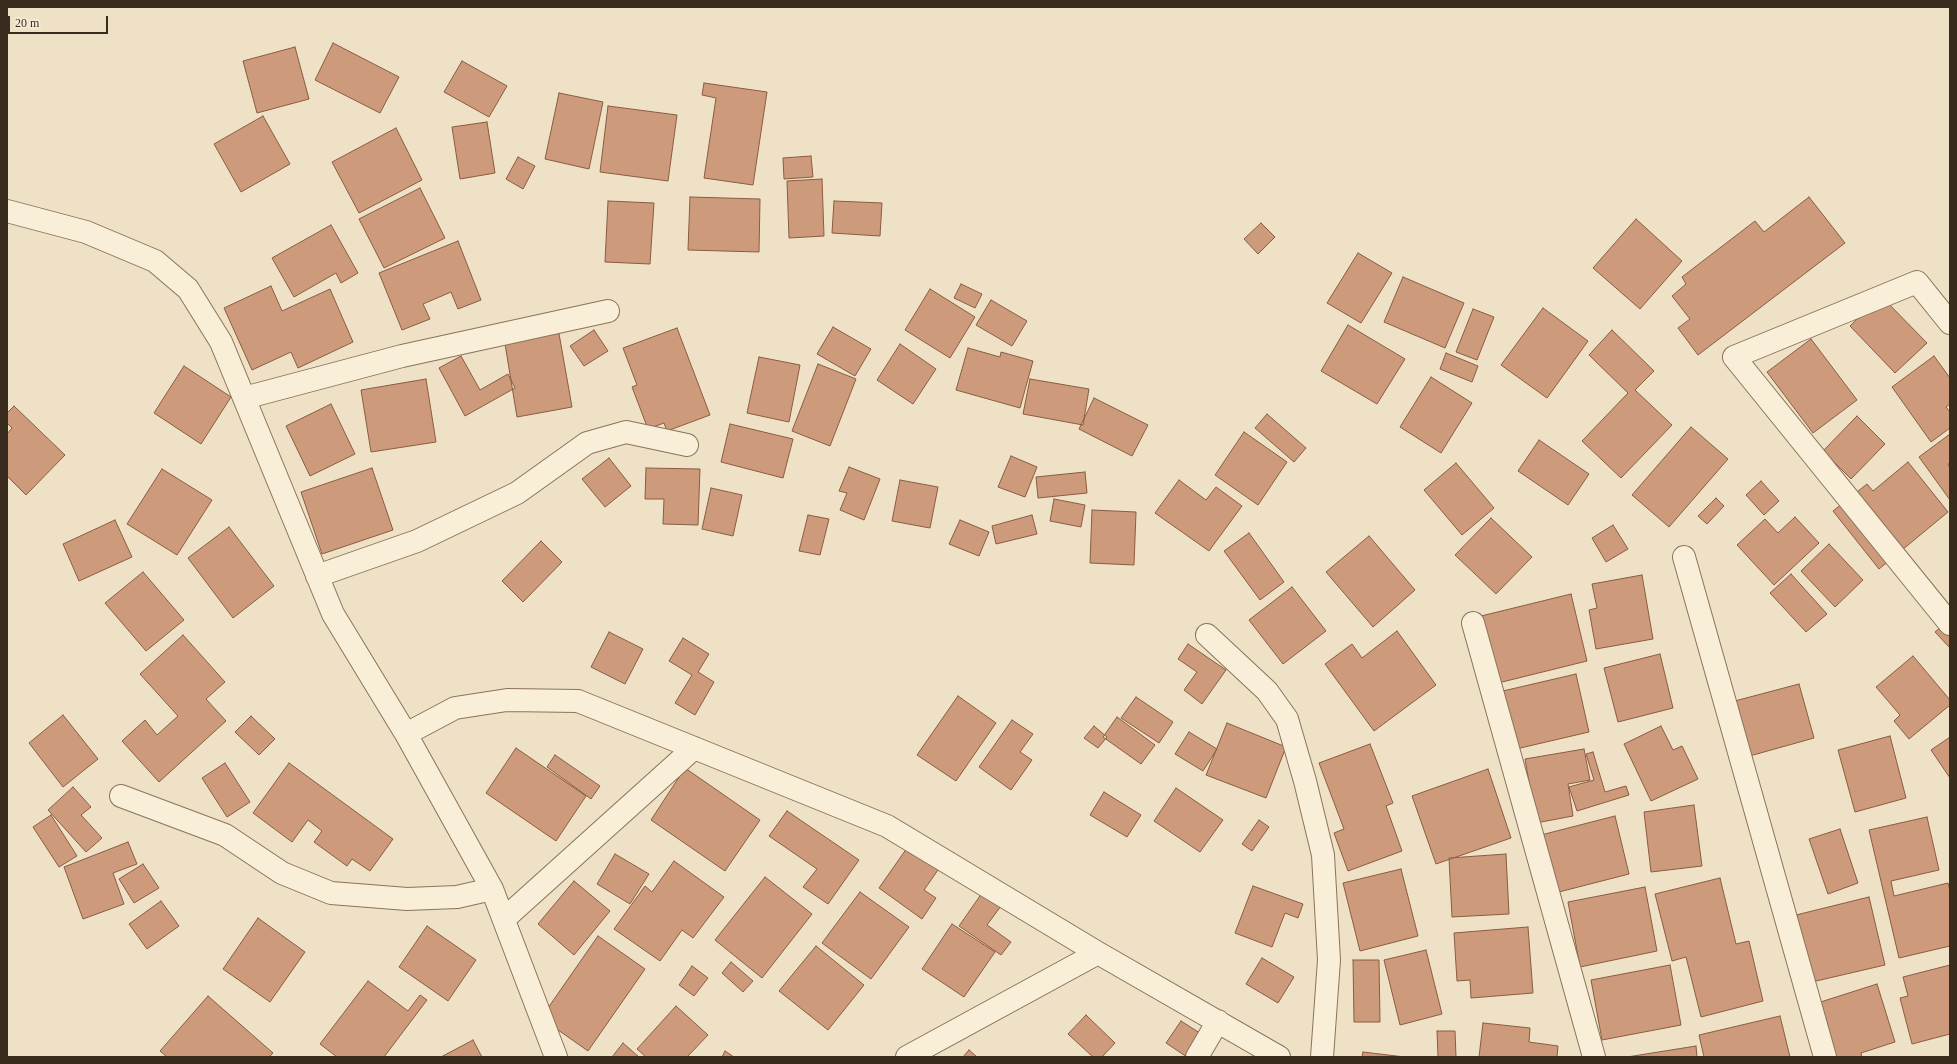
<!DOCTYPE html>
<style>
body{margin:0}
#map{position:relative;width:1957px;height:1064px;overflow:hidden;background:#efe1c5;font-family:Georgia,serif}
canvas{display:block}
.frame{position:absolute;inset:0;border:8px solid #3a2b1f;pointer-events:none}
.scale{position:absolute;left:8px;top:16px;width:100px;height:18px;box-sizing:border-box;border:2px solid #3a2b1f;border-top:0;padding-left:5px;font-size:12px;line-height:14px;white-space:nowrap;color:#3a2b1f;-webkit-text-stroke:3px #f6ecd5;paint-order:stroke}
</style>
<div id="map">
<canvas width="1957" height="1064"></canvas>
<div class="frame"></div>
<div class="scale">20 m</div>
</div>
<script>
const ctx = document.querySelector('canvas').getContext('2d');
ctx.lineJoin = 'round';
function fill(path, color) { ctx.fillStyle = color; ctx.fill(path, 'evenodd'); }
const toPath = rows => new Path2D(rows.map(r => 'M' + r).join(''));
function stroke(path, color, width, dash) { ctx.strokeStyle = color; ctx.lineWidth = width; ctx.lineCap = dash ? 'butt' : 'round'; ctx.setLineDash(dash || []); ctx.stroke(path); }
const building = toPath([
 [333,43,399,77,380,113,315,80,333,43],
 [295,47,309,99,257,113,243,61,295,47],
 [462,61,507,86,489,117,444,92,462,61],
 [704,83,767,92,753,185,704,178,716,98,702,95,704,83],
 [559,93,603,102,589,169,545,159,559,93],
 [608,106,677,115,668,181,600,172,608,106],
 [263,116,290,164,241,192,214,144,263,116],
 [487,122,495,173,460,179,452,127,487,122],
 [396,128,422,180,359,213,332,162,396,128],
 [811,156,813,177,784,179,783,158,811,156],
 [518,157,535,166,523,189,506,179,518,157],
 [822,179,824,236,789,238,787,181,822,179],
 [420,188,445,238,384,268,359,219,420,188],
 [690,197,760,199,759,252,688,250,690,197],
 [1809,197,1845,243,1698,355,1678,328,1690,319,1672,296,1686,284,1682,277,1755,221,1764,232,1809,197],
 [608,201,654,203,650,264,605,262,608,201],
 [834,201,882,203,880,236,832,233,834,201],
 [1636,219,1682,261,1640,309,1593,268,1636,219],
 [1261,223,1275,237,1258,254,1244,239,1261,223],
 [331,225,358,273,341,283,336,273,294,297,272,258,331,225],
 [458,241,481,300,458,309,451,292,423,304,430,319,402,330,379,273,458,241],
 [1358,253,1392,273,1361,323,1327,303,1358,253],
 [1403,277,1464,303,1445,348,1384,322,1403,277],
 [961,284,982,294,975,308,954,298,961,284],
 [271,286,282,311,330,289,353,342,298,368,291,352,252,370,224,308,271,286],
 [930,289,975,317,950,358,905,330,930,289],
 [1881,296,1927,343,1895,373,1850,326,1881,296],
 [991,300,1027,321,1012,346,976,325,991,300],
 [1543,308,1588,341,1547,398,1501,365,1543,308],
 [1473,309,1494,317,1477,360,1456,352,1473,309],
 [1348,325,1405,359,1377,404,1321,371,1348,325],
 [833,327,871,349,855,376,817,354,833,327],
 [558,328,572,407,517,417,504,338,558,328],
 [677,328,710,415,667,431,664,423,648,429,632,387,637,385,623,348,677,328],
 [594,330,608,351,584,366,570,346,594,330],
 [1612,330,1654,371,1635,390,1672,425,1621,478,1582,441,1628,393,1589,355,1612,330],
 [1811,339,1857,400,1813,433,1767,372,1811,339],
 [900,344,936,369,913,404,877,380,900,344],
 [968,348,1000,357,1001,352,1033,361,1020,408,956,390,968,348],
 [1446,353,1478,366,1472,382,1440,369,1446,353],
 [461,356,480,390,508,374,515,388,465,416,439,368,461,356],
 [1934,356,1950,378,1950,404,1946,407,1950,412,1950,428,1931,442,1892,387,1934,356],
 [759,357,800,365,789,422,747,413,759,357],
 [818,364,856,379,830,446,792,431,818,364],
 [184,366,231,397,201,444,154,413,184,366],
 [1431,377,1472,403,1441,453,1400,427,1431,377],
 [426,379,436,442,371,452,361,390,426,379],
 [1030,379,1089,389,1083,425,1023,414,1030,379],
 [1094,398,1148,425,1132,456,1079,429,1094,398],
 [331,404,355,454,310,476,286,426,331,404],
 [14,406,65,455,26,495,7,476,7,434,12,428,7,423,7,413,14,406],
 [1267,414,1306,448,1294,462,1255,428,1267,414],
 [1857,416,1885,444,1851,479,1823,451,1857,416],
 [730,424,793,439,783,478,721,462,730,424],
 [1691,427,1728,459,1669,527,1632,495,1691,427],
 [1244,432,1287,462,1258,505,1215,475,1244,432],
 [1950,434,1950,463,1948,464,1950,468,1950,500,1919,457,1950,434],
 [1539,440,1589,474,1568,505,1518,471,1539,440],
 [1011,456,1037,467,1025,497,998,487,1011,456],
 [609,458,631,486,605,507,582,479,609,458],
 [1908,462,1948,512,1879,569,1833,511,1867,484,1873,491,1908,462],
 [1456,463,1494,508,1462,535,1424,490,1456,463],
 [849,467,880,479,864,520,840,510,847,493,839,491,849,467],
 [372,468,393,530,322,554,301,492,372,468],
 [646,468,700,469,698,525,663,524,664,499,645,499,646,468],
 [162,469,212,500,177,555,127,524,162,469],
 [1085,472,1087,493,1038,498,1036,477,1085,472],
 [900,480,938,487,930,528,892,521,900,480],
 [1179,480,1206,500,1216,487,1242,506,1209,551,1155,513,1179,480],
 [1761,481,1779,501,1764,515,1746,495,1761,481],
 [711,488,742,495,733,536,702,529,711,488],
 [1716,498,1724,506,1707,524,1698,516,1716,498],
 [1054,499,1085,505,1081,527,1050,521,1054,499],
 [1092,510,1136,512,1134,565,1090,563,1092,510],
 [808,515,829,519,820,555,799,551,808,515],
 [1032,515,1037,534,996,544,992,526,1032,515],
 [1795,517,1819,543,1774,585,1737,545,1765,519,1778,533,1795,517],
 [1491,518,1532,557,1496,594,1455,555,1491,518],
 [115,520,132,557,79,581,63,544,115,520],
 [960,520,989,532,979,556,949,544,960,520],
 [1613,525,1628,549,1606,562,1592,538,1613,525],
 [229,527,274,586,233,618,188,558,229,527],
 [1249,533,1284,582,1260,600,1224,551,1249,533],
 [1369,536,1415,590,1373,627,1326,572,1369,536],
 [541,541,562,562,523,602,502,581,541,541],
 [1829,544,1863,580,1835,607,1801,571,1829,544],
 [143,572,184,620,146,651,105,603,143,572],
 [1791,574,1827,614,1806,632,1770,593,1791,574],
 [1642,575,1653,639,1596,649,1589,610,1597,608,1592,584,1642,575],
 [1292,587,1326,631,1283,664,1249,620,1292,587],
 [1571,594,1587,661,1494,684,1477,617,1571,594],
 [1950,619,1950,648,1935,632,1950,619],
 [1397,631,1436,685,1374,731,1325,664,1352,644,1362,658,1397,631],
 [609,632,643,649,625,684,591,667,609,632],
 [183,635,225,682,206,699,226,721,159,782,122,741,145,720,157,735,178,716,140,674,183,635],
 [683,638,709,654,698,672,714,682,695,715,675,703,692,675,669,661,683,638],
 [1188,644,1226,670,1202,704,1184,690,1197,672,1178,659,1188,644],
 [1660,654,1673,708,1618,722,1604,668,1660,654],
 [1913,656,1950,700,1950,705,1909,739,1894,721,1900,715,1876,687,1913,656],
 [1576,674,1589,732,1516,749,1503,691,1576,674],
 [1799,684,1814,738,1746,757,1731,702,1799,684],
 [958,696,996,723,956,781,917,755,958,696],
 [1136,697,1173,722,1159,743,1121,718,1136,697],
 [63,715,98,759,63,787,29,743,63,715],
 [251,716,275,739,259,755,235,732,251,716],
 [1117,717,1155,745,1141,764,1103,737,1117,717],
 [1012,720,1033,734,1020,752,1032,760,1011,790,979,767,1012,720],
 [1227,723,1286,747,1266,798,1206,775,1227,723],
 [1094,726,1107,737,1098,748,1084,738,1094,726],
 [1661,726,1673,750,1682,746,1698,779,1651,801,1624,744,1661,726],
 [1189,732,1217,749,1203,771,1175,754,1189,732],
 [1890,736,1906,798,1855,812,1838,750,1890,736],
 [1950,737,1950,778,1931,750,1950,737],
 [1370,744,1393,803,1386,806,1402,851,1348,871,1334,833,1344,829,1319,763,1370,744],
 [516,748,586,796,556,841,486,793,516,748],
 [1584,749,1590,780,1568,784,1573,816,1536,823,1525,759,1584,749],
 [1593,752,1605,792,1626,786,1629,795,1577,811,1569,787,1594,780,1586,754,1593,752],
 [555,755,600,786,591,799,547,767,555,755],
 [225,763,250,802,227,817,202,778,225,763],
 [289,763,393,839,370,871,352,859,347,866,314,842,322,831,308,820,292,842,253,813,289,763],
 [685,768,760,820,725,871,651,820,685,768],
 [1488,769,1511,838,1436,864,1412,796,1488,769],
 [73,787,91,807,81,815,102,838,86,852,48,810,73,787],
 [1176,788,1223,820,1200,852,1154,821,1176,788],
 [1104,792,1141,815,1127,837,1090,815,1104,792],
 [1694,805,1702,866,1651,872,1644,812,1694,805],
 [787,811,859,860,828,904,803,887,817,869,769,836,787,811],
 [51,815,77,856,59,867,33,827,51,815],
 [1615,816,1629,874,1555,893,1541,835,1615,816],
 [1927,817,1939,870,1891,881,1894,896,1948,883,1950,890,1950,946,1899,958,1869,830,1927,817],
 [1259,820,1269,827,1252,851,1242,844,1259,820],
 [1840,829,1858,883,1828,894,1809,839,1840,829],
 [128,842,137,864,113,873,124,904,83,919,64,867,128,842],
 [907,848,938,870,924,890,936,898,922,919,879,888,907,848],
 [615,854,649,874,630,904,597,884,615,854],
 [1506,854,1509,914,1452,917,1449,858,1506,854],
 [674,861,724,897,693,938,682,930,660,961,614,929,645,886,652,892,674,861],
 [143,864,159,888,134,903,119,879,143,864],
 [1401,869,1418,936,1360,951,1343,883,1401,869],
 [765,877,812,914,762,978,715,940,765,877],
 [1720,878,1736,944,1749,941,1763,1001,1701,1017,1686,957,1672,961,1655,894,1720,878],
 [574,881,610,911,574,955,538,924,574,881],
 [1253,886,1303,904,1298,918,1285,913,1272,947,1235,933,1253,886],
 [1645,887,1657,951,1580,967,1568,902,1645,887],
 [860,892,909,927,871,979,822,943,860,892],
 [982,893,1001,906,987,925,1011,942,1001,955,959,926,982,893],
 [1869,897,1885,965,1799,985,1796,915,1869,897],
 [161,901,179,926,147,949,129,924,161,901],
 [258,918,305,952,270,1002,223,969,258,918],
 [952,924,995,952,964,997,922,969,952,924],
 [427,926,476,960,448,1001,399,967,427,926],
 [1528,927,1533,993,1471,998,1470,980,1457,981,1454,933,1528,927],
 [598,936,645,969,588,1051,541,1018,598,936],
 [816,946,864,985,828,1030,779,991,816,946],
 [1426,950,1442,1014,1400,1025,1384,960,1426,950],
 [1262,958,1294,977,1278,1003,1246,984,1262,958],
 [1353,960,1379,960,1380,1022,1354,1022,1353,960],
 [731,962,753,981,743,992,722,973,731,962],
 [1670,965,1681,1025,1602,1040,1591,980,1670,965],
 [1950,965,1950,1034,1912,1044,1900,998,1908,996,1903,977,1950,965],
 [692,966,708,978,694,996,679,985,692,966],
 [368,981,408,1011,420,995,427,1000,384,1057,337,1057,320,1044,368,981],
 [1877,984,1895,1042,1861,1053,1862,1057,1825,1057,1808,1006,1877,984],
 [208,996,273,1053,269,1057,167,1057,160,1051,208,996],
 [676,1006,708,1035,687,1057,646,1057,637,1049,676,1006],
 [1086,1015,1115,1043,1102,1057,1093,1057,1068,1034,1086,1015],
 [1780,1016,1790,1057,1704,1057,1699,1035,1780,1016],
 [1181,1021,1203,1035,1187,1057,1166,1043,1181,1021],
 [1483,1023,1530,1028,1529,1042,1558,1046,1557,1057,1479,1057,1483,1023],
 [1437,1031,1455,1031,1456,1057,1438,1057,1437,1031],
 [473,1040,482,1057,441,1057,473,1040],
 [623,1043,639,1057,612,1057,623,1043],
 [1696,1046,1697,1057,1627,1057,1696,1046],
 [969,1050,977,1057,963,1057,969,1050],
 [725,1051,734,1057,722,1057,725,1051],
 [1363,1052,1405,1057,1362,1057,1363,1052]
]);
const street = toPath([
 [7,211,86,232,155,261,188,289,221,342,333,614,406,734,492,889,556,1057],
 [1950,323,1917,282,1734,357,1950,624],
 [244,398,402,356,608,311],
 [1684,557,1825,1057],
 [317,576,417,541,517,493,587,443,626,432,687,445],
 [1473,623,1594,1057],
 [1207,635,1267,691,1287,719,1305,781,1323,855,1329,960,1322,1057],
 [406,734,455,708,507,700,578,701,887,826,1098,953,1279,1057],
 [121,796,225,835,282,873,331,893,407,899,457,897,492,889],
 [504,919,694,748],
 [907,1057,1098,953],
 [1197,1057,1218,1021]
]);
fill(building, '#cd9b7b');
stroke(building, '#895c40', 1);
stroke(street, '#8a735b', 24);
stroke(street, '#f9efd9', 22);
</script>
